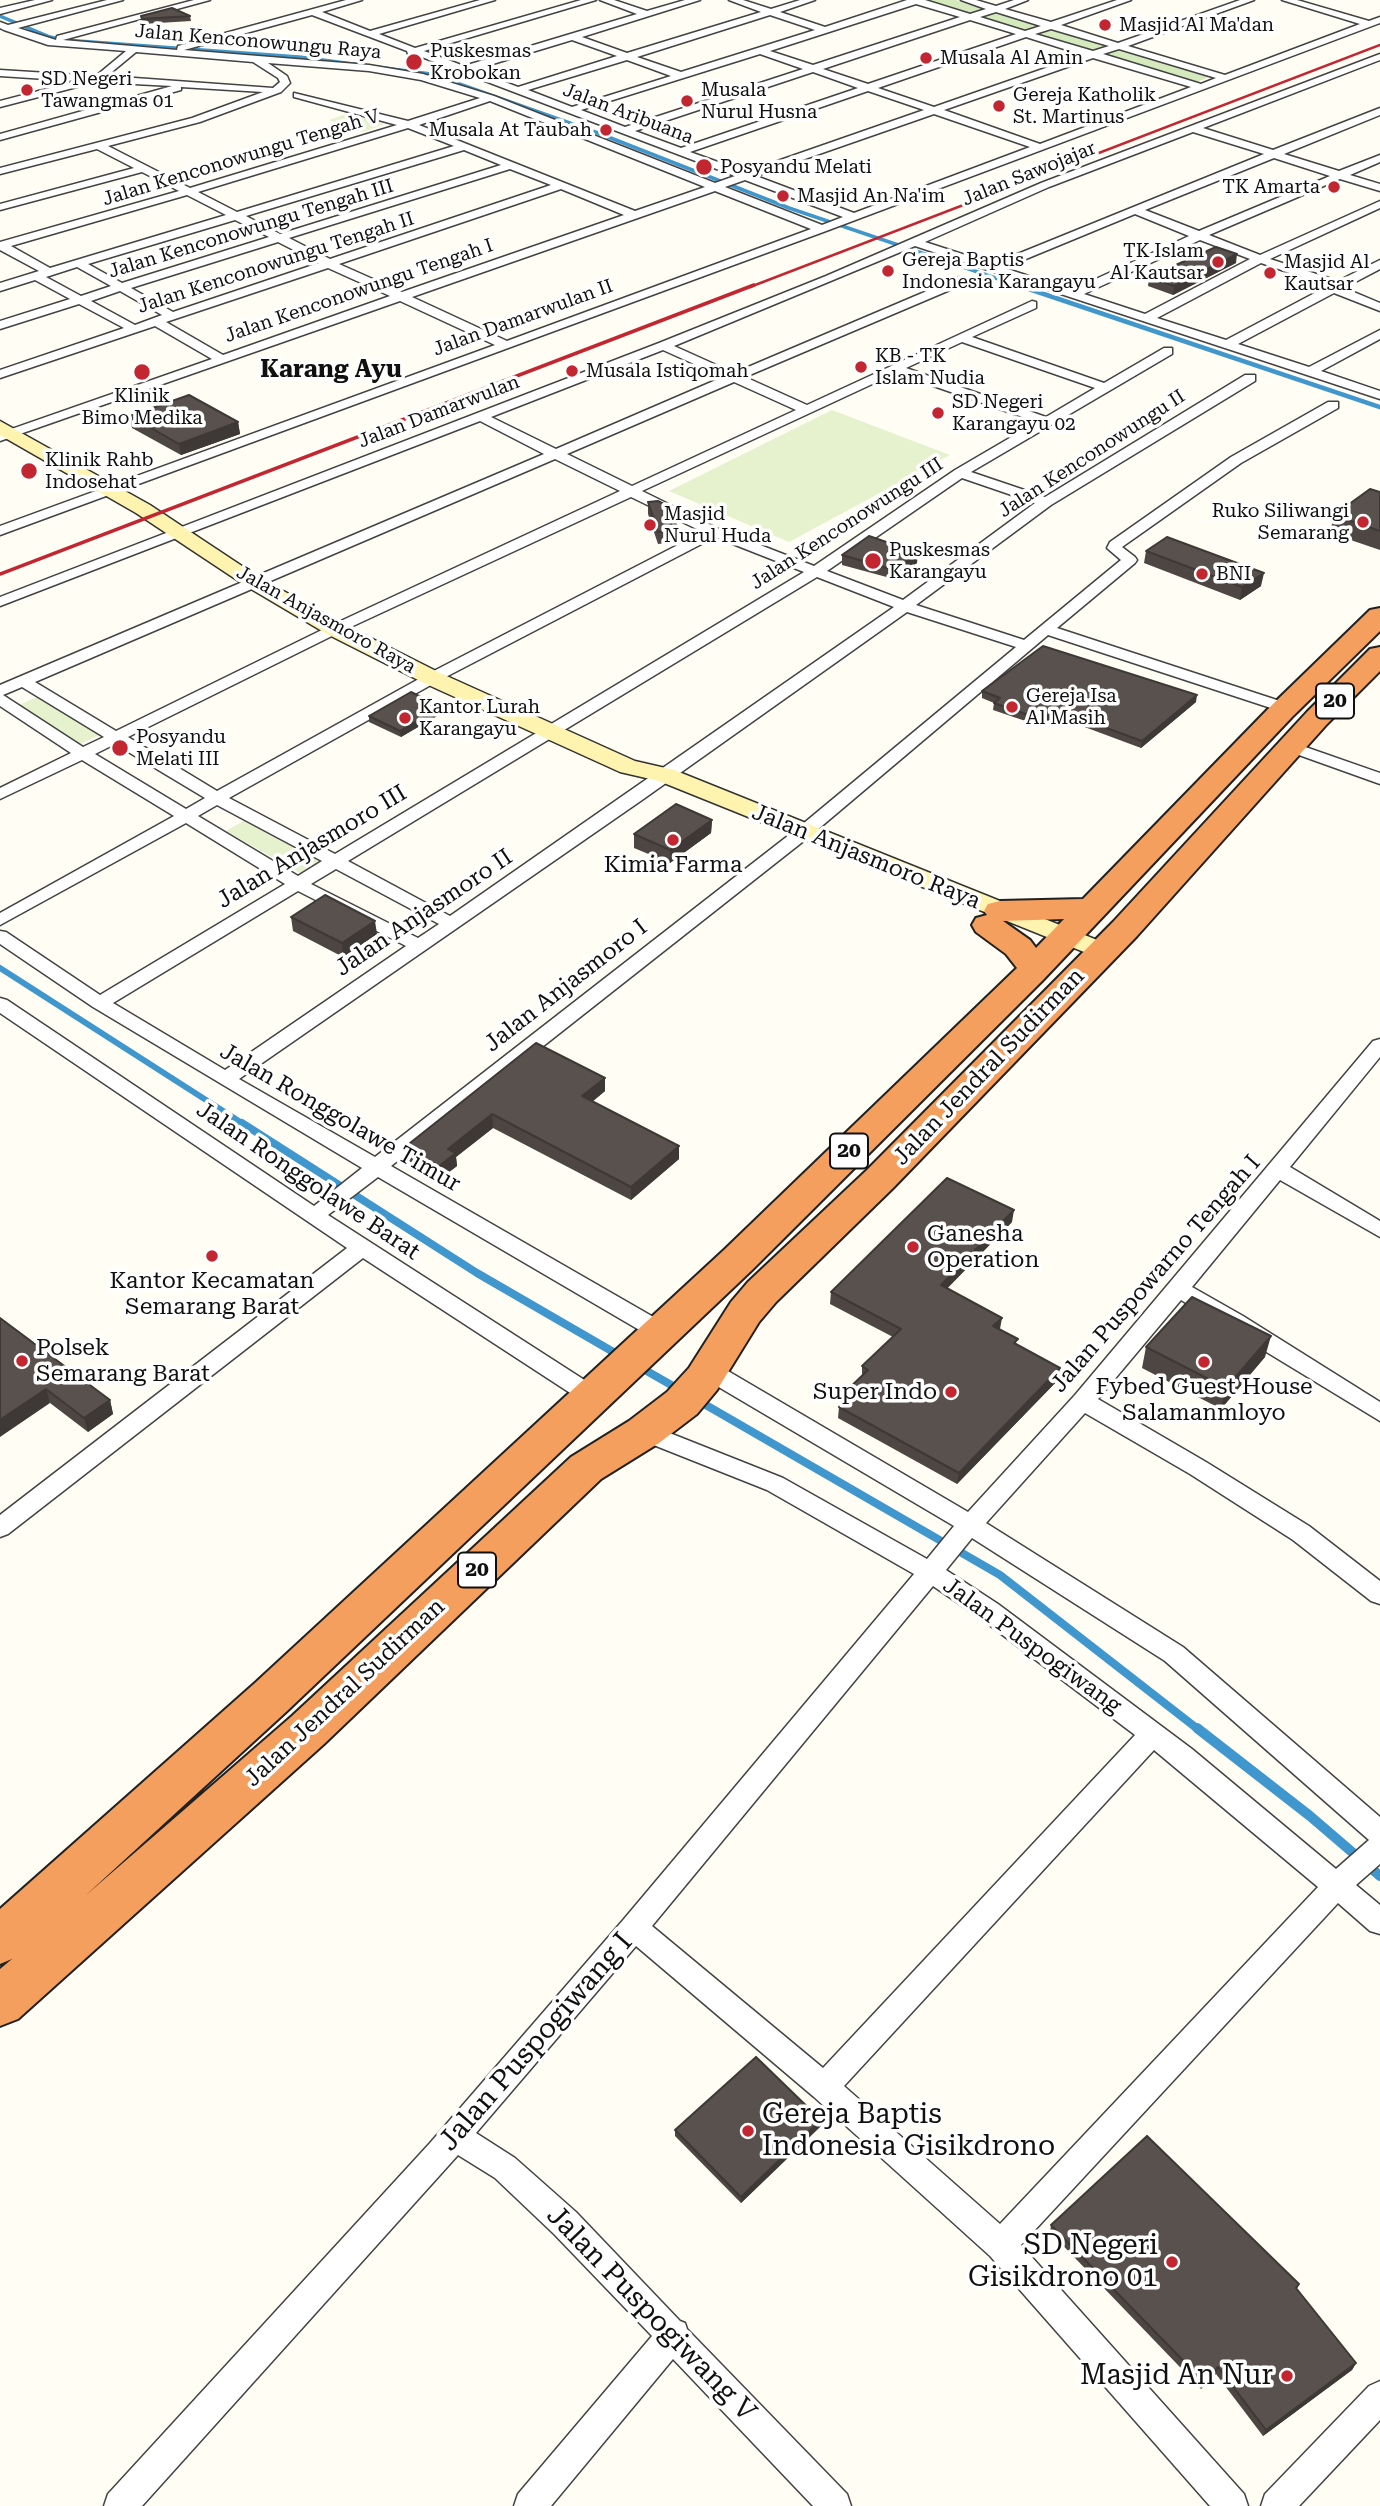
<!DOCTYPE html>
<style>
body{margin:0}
canvas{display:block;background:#fffdf4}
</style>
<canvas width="1380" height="2506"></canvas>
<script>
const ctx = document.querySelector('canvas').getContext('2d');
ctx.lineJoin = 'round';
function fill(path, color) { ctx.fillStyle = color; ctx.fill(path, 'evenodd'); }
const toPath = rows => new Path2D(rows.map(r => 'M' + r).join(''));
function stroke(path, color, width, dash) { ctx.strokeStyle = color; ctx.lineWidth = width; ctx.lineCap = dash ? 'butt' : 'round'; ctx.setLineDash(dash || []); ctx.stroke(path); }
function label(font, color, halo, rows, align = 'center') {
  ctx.font = font + ' "Roboto Serif",serif'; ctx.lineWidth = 7; ctx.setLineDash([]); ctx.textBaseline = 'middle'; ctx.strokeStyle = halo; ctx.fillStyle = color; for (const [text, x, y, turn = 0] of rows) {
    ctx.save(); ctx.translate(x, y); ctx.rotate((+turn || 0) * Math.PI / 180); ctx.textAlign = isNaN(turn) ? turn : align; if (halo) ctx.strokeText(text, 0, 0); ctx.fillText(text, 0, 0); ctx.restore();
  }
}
const green = toPath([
 [916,0,956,0,1213,75,1195,83]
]);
const pitch = toPath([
 [350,113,384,124,363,132,329,120],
 [832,410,950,455,789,542,669,491],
 [42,695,104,733,80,744,19,705],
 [249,818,325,861,302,874,226,831]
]);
const streamFar4 = toPath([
 [0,16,50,37,64,40,299,57,431,74,598,133,789,208,1022,287]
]);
const streamFar3 = toPath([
 [1017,285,1380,407]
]);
const streamFar2 = toPath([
 [0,968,245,1125]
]);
const streamFar1 = toPath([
 [242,1123,477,1273,622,1357],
 [638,1366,680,1390],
 [699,1401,1000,1575,1199,1730]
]);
const stream = toPath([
 [1197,1728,1310,1816,1380,1876]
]);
const street = toPath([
 [35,0,52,0,0,14,0,8,35,0],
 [107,0,123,0,18,28,56,40,57,36,194,0,210,0,63,40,177,50,178,46,346,0,362,0,322,12,370,31,480,0,495,0,379,34,415,48,581,0,596,0,424,51,464,66,637,14,600,0,614,0,647,11,685,0,700,0,582,37,627,53,761,12,729,0,743,0,771,9,800,0,815,0,780,12,825,27,907,0,925,0,970,14,986,9,961,0,976,0,996,6,1014,0,1028,0,1005,9,1051,22,1117,0,1131,0,1061,25,1118,43,1240,0,1254,0,1128,46,1225,75,1360,24,1282,0,1297,0,1369,21,1380,17,1380,23,826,231,0,535,0,526,495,345,400,301,0,441,0,433,212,359,155,326,0,378,0,370,124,328,79,304,0,329,0,321,70,299,35,280,0,291,0,283,39,271,0,250,0,242,179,191,142,172,0,210,0,204,134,168,97,149,0,174,0,168,192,118,263,92,181,87,181,90,0,140,0,134,172,86,96,82,0,107,0,101,77,81,0,76,0,70,96,76,126,51,48,45,4,30,0,28,0,22,8,25,107,0],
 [916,4,960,17,813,65,770,51,916,4],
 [996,12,1041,26,1025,31,980,17,996,12],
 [312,15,407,51,408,54,414,54,735,176,715,183,494,96,423,74,369,65,184,50,312,15],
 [770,15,815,30,681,72,637,57,770,15],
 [970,20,1016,34,868,84,823,69,970,20],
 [1051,29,1109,46,1093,51,1035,34,1051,29],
 [1026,37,1083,55,934,107,878,88,1026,37],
 [572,40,617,56,518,87,473,70,572,40],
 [1119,49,1216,78,1201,84,1103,54,1119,49],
 [136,52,253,62,278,78,280,82,273,88,107,76,136,52],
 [760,54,803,69,625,127,581,110,760,54],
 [1093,58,1191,87,1040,144,944,110,1093,58],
 [627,60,671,76,572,107,528,90,627,60],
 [268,63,369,71,421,80,480,98,408,121,294,93,294,97,397,125,190,188,108,146,200,122,281,92,290,83,287,76,268,63],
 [813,72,858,88,681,148,635,131,813,72],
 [868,91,924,110,746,172,690,152,868,91],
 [490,101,705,187,635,211,419,125,490,101],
 [934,114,1030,147,854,213,756,176,934,114],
 [408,128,454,146,237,212,198,192,408,128],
 [464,150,501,165,280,234,246,216,464,150],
 [510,169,551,185,330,259,289,238,510,169],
 [745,180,843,217,822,225,725,187,745,180],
 [561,189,624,215,402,292,339,264,561,189],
 [715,191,811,229,507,341,412,297,715,191],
 [187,195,226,215,50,268,11,246,187,195],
 [235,220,269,237,122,283,88,264,235,220],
 [278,242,319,263,173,312,131,288,278,242],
 [77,267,111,286,81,296,46,277,77,267],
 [328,268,390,296,223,355,166,322,328,268],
 [120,291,162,315,135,325,91,301,120,291],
 [1380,54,1380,60,1203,128,1273,150,1380,108,1380,115,1284,154,1339,171,1380,155,1380,162,1350,175,1380,184,1380,191,1340,179,1209,235,1260,255,1380,201,1380,208,1270,259,1338,281,1380,260,1380,269,1344,288,1380,303,1380,311,1334,293,1238,344,1309,367,1380,330,1380,339,1321,371,1380,391,1380,399,915,246,674,346,734,373,960,277,966,281,964,284,745,377,807,405,1032,301,1036,302,1036,308,972,337,1104,383,1164,348,1172,348,1172,354,971,472,1045,497,1245,375,1255,375,1255,381,1051,505,916,605,1024,640,1121,560,1107,548,1110,542,1231,457,1328,402,1338,402,1338,408,1241,463,1122,547,1135,557,1137,560,1135,563,1057,628,1292,705,1294,708,1292,711,1280,711,1048,635,810,836,391,1166,669,1326,672,1332,669,1338,661,1340,653,1338,378,1177,328,1215,600,1390,603,1396,600,1402,592,1404,584,1402,363,1258,8,1534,0,1537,0,1515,347,1248,0,1013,0,998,7,1000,314,1206,362,1168,93,1007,0,944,0,931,6,932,100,995,285,884,186,823,0,925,0,913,174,816,82,760,0,799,0,788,71,753,0,706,0,685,544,454,480,421,0,606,0,597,659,343,826,276,1041,183,1380,54],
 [1193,132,1264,154,993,264,925,242,1049,187,1193,132],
 [1274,158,1330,176,1199,231,1145,210,1274,158],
 [1135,214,1189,236,1072,290,1004,268,1135,214],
 [1200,240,1250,259,1145,314,1084,294,1200,240],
 [1261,263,1328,286,1226,340,1157,318,1261,263],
 [962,342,1095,388,1046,417,906,368,962,342],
 [663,350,723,377,556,449,491,417,663,350],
 [896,373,1037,422,955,470,814,566,719,529,642,491,896,373],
 [734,382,796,410,632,486,567,454,734,382],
 [555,459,620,491,330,626,116,731,35,682,555,459],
 [962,478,1035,503,903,600,827,571,962,478],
 [631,497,703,532,426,675,217,791,128,737,340,632,631,497],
 [715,537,804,572,335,854,229,798,438,681,715,537],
 [817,577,894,607,450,916,348,861,817,577],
 [907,612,1016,647,798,828,375,1157,239,1079,642,800,907,612],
 [22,687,104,737,83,747,3,695,22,687],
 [115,744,205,798,186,809,95,754,115,744],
 [217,805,322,861,298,876,198,816,217,805],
 [336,869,439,924,418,938,311,884,336,869],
 [298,891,406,946,225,1070,113,1003,298,891],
 [1291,742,1380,773,1380,784,1285,750,1283,747,1291,742],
 [1380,1039,1380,1057,1290,1167,1380,1221,1380,1237,1280,1180,1192,1287,1243,1316,1380,1402,1380,1421,1181,1300,1098,1399,1206,1462,1309,1526,1380,1581,1380,1604,1371,1601,1293,1540,1190,1474,1085,1413,986,1523,1183,1647,1380,1817,1380,1864,1356,1885,1380,1905,1380,1934,1370,1931,1338,1903,1021,2245,1244,2494,1248,2506,1210,2506,990,2256,814,2097,636,1946,476,2133,515,2158,576,2212,680,2321,685,2323,687,2329,847,2494,851,2506,813,2506,673,2359,551,2506,514,2506,518,2494,652,2336,554,2234,495,2178,458,2155,142,2506,104,2506,108,2494,430,2143,624,1919,914,1574,767,1490,636,1438,633,1432,636,1426,644,1424,652,1426,783,1478,927,1559,954,1526,700,1376,697,1370,700,1364,708,1362,716,1364,968,1512,1075,1395,1373,1041,1380,1039],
 [972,1538,1165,1661,1369,1840,1336,1869,1192,1749,998,1604,946,1570,972,1538],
 [933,1586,980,1618,1135,1735,823,2068,652,1926,933,1586],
 [1154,1750,1318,1887,1000,2224,844,2086,1154,1750],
 [1380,2381,1380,2420,1299,2506,1261,2506,1265,2494,1369,2386,1380,2381]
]);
const secondary = toPath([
 [0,421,150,505,260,578,343,624,440,673,635,761,674,770,1112,946,1116,951,1112,956,1103,959,1094,956,659,781,620,772,424,683,327,634,246,586,136,513,0,435,0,421]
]);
const highway = toPath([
 [1380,608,1380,631,1292,717,1042,981,752,1270,287,1711,85,1896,292,1716,571,1457,629,1421,667,1392,689,1368,731,1302,748,1282,867,1170,1113,922,1307,712,1370,649,1380,647,1380,671,1327,724,1137,936,893,1188,776,1302,759,1322,717,1390,697,1414,659,1443,601,1479,324,1744,18,2019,0,2026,0,1969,12,1959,0,1964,0,1909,255,1683,724,1250,1017,968,1006,954,976,932,972,925,976,918,987,915,984,911,988,904,1000,901,1083,899,1272,705,1370,610,1380,608],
 [1064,919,1036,948,1030,940,1003,921,1064,919]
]);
const railFar1 = toPath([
 [750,287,1380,45]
]);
const rail = toPath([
 [0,574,754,285]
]);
const wall = toPath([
 [141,16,190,16,191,21,142,24],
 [1236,263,1173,295,1148,286,1149,277],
 [130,416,238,422,240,434,181,455,132,428],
 [1380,492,1380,550,1330,533,1334,515],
 [648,502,678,530,678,542,658,544,648,514],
 [1146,551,1261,586,1240,600,1144,563],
 [842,555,917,563,894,579,842,565],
 [982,691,1196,702,1141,748,1055,716,1043,727,993,710,994,703,982,698],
 [442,713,401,737,369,722,369,716],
 [712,820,711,833,670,863,634,848,634,834],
 [291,917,377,934,343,957,293,931],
 [536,1043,605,1078,605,1091,592,1102,679,1146,679,1159,631,1200,493,1128,456,1157,457,1166,440,1179,406,1161,405,1147],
 [1012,1222,947,1288,1000,1329,1058,1380,957,1484,838,1418,839,1407,844,1401,845,1392,862,1376,862,1366,893,1337,830,1304,831,1292],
 [0,1318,110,1400,113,1414,88,1432,50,1403],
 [1146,1347,1265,1357,1221,1409,1142,1368],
 [821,2126,741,2203,675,2136,675,2130],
 [1051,2225,1299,2284,1297,2289,1356,2363,1352,2370,1263,2436,1216,2374,1201,2389,1050,2232]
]);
const shadedWall = toPath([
 [1237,254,1236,263,1173,295,1174,286],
 [238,422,240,434,181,455,179,444],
 [918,553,917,563,894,579,894,570],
 [1264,573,1261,586,1240,600,1242,587],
 [1197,695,1196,702,1141,748,1142,741],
 [441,707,442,713,401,737,400,731],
 [1055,709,1055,716,1043,727,1043,720],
 [712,820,711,833,670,863,670,850],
 [375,921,377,934,343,957,342,943],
 [605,1078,605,1091,582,1110,582,1096],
 [492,1114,493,1128,456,1157,457,1166,440,1179,439,1166,448,1149],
 [679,1146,679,1159,631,1200,631,1187],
 [1014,1210,1012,1222,939,1297,941,1285],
 [1002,1318,1000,1329,993,1326],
 [1271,1336,1265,1357,1221,1409,1226,1388],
 [1060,1368,1058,1380,957,1484,959,1473],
 [46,1389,50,1403,0,1437,0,1420],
 [110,1400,113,1414,88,1432,84,1418],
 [821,2120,821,2126,741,2203,741,2197],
 [1356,2363,1352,2370,1263,2436,1266,2430],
 [1218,2367,1216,2374,1201,2389,1204,2382]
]);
const building = toPath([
 [172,8,190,16,142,19,141,16,172,8],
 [1216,247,1237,254,1174,286,1149,277,1216,247],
 [189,395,238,422,179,444,130,416,189,395],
 [1370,489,1380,492,1380,531,1334,515,1370,489],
 [658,501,670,507,678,530,658,532,648,502,658,501],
 [869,536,918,553,894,570,842,555,869,536],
 [1167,537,1264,573,1242,587,1146,551,1167,537],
 [1043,646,1197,695,1142,741,1055,709,1043,720,994,703,1000,698,982,691,1043,646],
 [411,692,441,707,400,731,369,716,411,692],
 [676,804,712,820,670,850,634,834,676,804],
 [325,895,375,921,342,943,291,917,325,895],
 [536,1043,605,1078,582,1096,679,1146,631,1187,492,1114,448,1149,456,1153,439,1166,405,1147,536,1043],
 [947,1178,1014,1210,941,1285,1002,1318,993,1326,1018,1339,1014,1343,1060,1368,959,1473,839,1407,851,1395,845,1392,868,1370,862,1366,901,1329,831,1292,947,1178],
 [1192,1297,1271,1336,1226,1388,1146,1347,1192,1297],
 [0,1318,110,1400,84,1418,46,1389,0,1420,0,1318],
 [756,2057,821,2120,741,2197,675,2130,756,2057],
 [1147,2136,1299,2284,1296,2288,1356,2363,1266,2430,1218,2367,1204,2382,1051,2225,1147,2136]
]);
const markers = [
 [1105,25,7,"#c22731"],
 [926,58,7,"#c22731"],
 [414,62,9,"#c22731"],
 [27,90,7,"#c22731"],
 [687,101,7,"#c22731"],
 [999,106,7,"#c22731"],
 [606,130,7,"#c22731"],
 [704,167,9,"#c22731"],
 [1334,187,7,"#c22731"],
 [783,196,7,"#c22731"],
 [1218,262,7,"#c22731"],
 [888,271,7,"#c22731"],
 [1270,273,7,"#c22731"],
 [861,367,7,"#c22731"],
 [572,371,7,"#c22731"],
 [142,372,9,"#c22731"],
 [938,413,7,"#c22731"],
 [29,471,9,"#c22731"],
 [1363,522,7,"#c22731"],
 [650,525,7,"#c22731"],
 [873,561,9,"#c22731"],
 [1202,574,7,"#c22731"],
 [1012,707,7,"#c22731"],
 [405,718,7,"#c22731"],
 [120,748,9,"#c22731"],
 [673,840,7,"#c22731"],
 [913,1247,7,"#c22731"],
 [212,1256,7,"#c22731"],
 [22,1361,7,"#c22731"],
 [1204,1362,7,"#c22731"],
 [951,1392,7,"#c22731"],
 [748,2131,7,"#c22731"],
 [1172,2262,7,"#c22731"],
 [1287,2376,7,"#c22731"]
];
const farPoinames = [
 ["Masjid Al Ma'dan",1119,25],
 ["Puskesmas",430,51],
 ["Krobokan",430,73],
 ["Musala Al Amin",940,58],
 ["SD Negeri",41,79],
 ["Tawangmas 01",41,101],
 ["Musala",701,90],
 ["Nurul Husna",701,112],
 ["Gereja Katholik",1013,95],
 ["St. Martinus",1013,117],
 ["Musala At Taubah",592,130,"right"],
 ["Posyandu Melati",720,167],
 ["TK Amarta",1320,187,"right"],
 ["Masjid An Na'im",797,196],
 ["TK Islam",1204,251,"right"],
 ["Al Kautsar",1204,273,"right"],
 ["Gereja Baptis",902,260],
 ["Indonesia Karangayu",902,282],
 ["Masjid Al",1284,262],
 ["Kautsar",1284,284],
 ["KB - TK",875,356],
 ["Islam Nudia",875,378],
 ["Musala Istiqomah",586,371],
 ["Klinik",142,396,"center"],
 ["Bimo Medika",142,418,"center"],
 ["SD Negeri",952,402],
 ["Karangayu 02",952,424],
 ["Klinik Rahb",45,460],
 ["Indosehat",45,482],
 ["Ruko Siliwangi",1349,511,"right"],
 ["Semarang",1349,533,"right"],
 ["Masjid",664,514],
 ["Nurul Huda",664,536],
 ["Puskesmas",889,550],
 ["Karangayu",889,572],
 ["BNI",1216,574],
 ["Gereja Isa",1026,696],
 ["Al Masih",1026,718],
 ["Kantor Lurah",419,707],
 ["Karangayu",419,729],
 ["Posyandu",136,737],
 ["Melati III",136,759]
];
const farStreetnames = [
 ["Jalan Kenconowungu Raya",258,42,5],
 ["Jalan Aribuana",628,114,21],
 ["Jalan Kenconowungu Tengah V",241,158,-17],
 ["Jalan Sawojajar",1029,174,-22],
 ["Jalan Kenconowungu Tengah III",251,229,-17],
 ["Jalan Kenconowungu Tengah II",276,263,-18],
 ["Jalan Kenconowungu Tengah I",359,291,-19],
 ["Jalan Damarwulan II",523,318,-20],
 ["Jalan Damarwulan",439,412,-21],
 ["Jalan Kenconowungu II",1092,454,-33],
 ["Jalan Kenconowungu III",847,524,-33],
 ["Jalan Anjasmoro Raya",326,620,29]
];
const shields = [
 [1335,701,38],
 [849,1151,38],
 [477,1570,38]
];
const shieldNames = [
 ["20",1335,701],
 ["20",849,1151],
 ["20",477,1570]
];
const streetNames = [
 ["Jalan Anjasmoro III",312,847,-31],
 ["Jalan Anjasmoro Raya",866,857,22],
 ["Jalan Anjasmoro II",424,913,-34],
 ["Jalan Anjasmoro I",566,986,-38],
 ["Jalan Jendral Sudirman",989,1067,-46],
 ["Jalan Ronggolawe Timur",340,1118,30],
 ["Jalan Ronggolawe Barat",308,1181,34],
 ["Jalan Puspowarno Tengah I",1156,1274,-49],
 ["Jalan Puspogiwang",1032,1646,36],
 ["Jalan Jendral Sudirman",345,1693,-43]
];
const poiNames = [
 ["Kimia Farma",673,865],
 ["Ganesha",927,1234,"left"],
 ["Operation",927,1260,"left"],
 ["Kantor Kecamatan",212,1281],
 ["Semarang Barat",212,1307],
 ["Polsek",36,1348,"left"],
 ["Semarang Barat",36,1374,"left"],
 ["Fybed Guest House",1204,1387],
 ["Salamanmloyo",1204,1413],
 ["Super Indo",937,1392,"right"]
];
const farDistrictnames = [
 ["Karang Ayu",331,370]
];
const nearStreetnames = [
 ["Jalan Puspogiwang I",536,2042,-49],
 ["Jalan Puspogiwang V",651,2314,46]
];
const nearPoinames = [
 ["Gereja Baptis",762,2115,"left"],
 ["Indonesia Gisikdrono",762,2147,"left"],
 ["SD Negeri",1158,2246],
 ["Gisikdrono 01",1158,2278],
 ["Masjid An Nur",1273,2376]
];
fill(green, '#d5eabc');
fill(pitch, '#e6f1ce');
stroke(streamFar4, '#3f97ce', 3.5);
stroke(streamFar3, '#3f97ce', 4.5);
stroke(streamFar2, '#3f97ce', 6);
stroke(streamFar1, '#3f97ce', 8);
stroke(stream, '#3f97ce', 10);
stroke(street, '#434343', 3);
stroke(secondary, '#323232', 3);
stroke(highway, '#212121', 4);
fill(street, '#fff');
fill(secondary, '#fef4af');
fill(highway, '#f49f5d');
stroke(railFar1, '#c22731', 2.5);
stroke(rail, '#c22731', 3.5);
fill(wall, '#4d4642');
fill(shadedWall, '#3e3936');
fill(building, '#59514d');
stroke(building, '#3e3936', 2);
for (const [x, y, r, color] of markers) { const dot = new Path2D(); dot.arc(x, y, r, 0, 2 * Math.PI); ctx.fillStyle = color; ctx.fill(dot); stroke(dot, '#fff', 2.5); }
label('19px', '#101010', '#fff', farPoinames, 'left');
label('19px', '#101010', '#fff', farStreetnames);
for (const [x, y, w] of shields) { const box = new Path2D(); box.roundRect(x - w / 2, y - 17.5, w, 35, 5); ctx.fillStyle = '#fff'; ctx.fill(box); stroke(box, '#101010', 2); }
label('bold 21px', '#101010', null, shieldNames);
label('23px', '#101010', '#fff', streetNames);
label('23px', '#101010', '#fff', poiNames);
label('bold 24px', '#101010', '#fff', farDistrictnames);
label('28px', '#101010', '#fff', nearStreetnames);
label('28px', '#101010', '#fff', nearPoinames, 'right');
</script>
